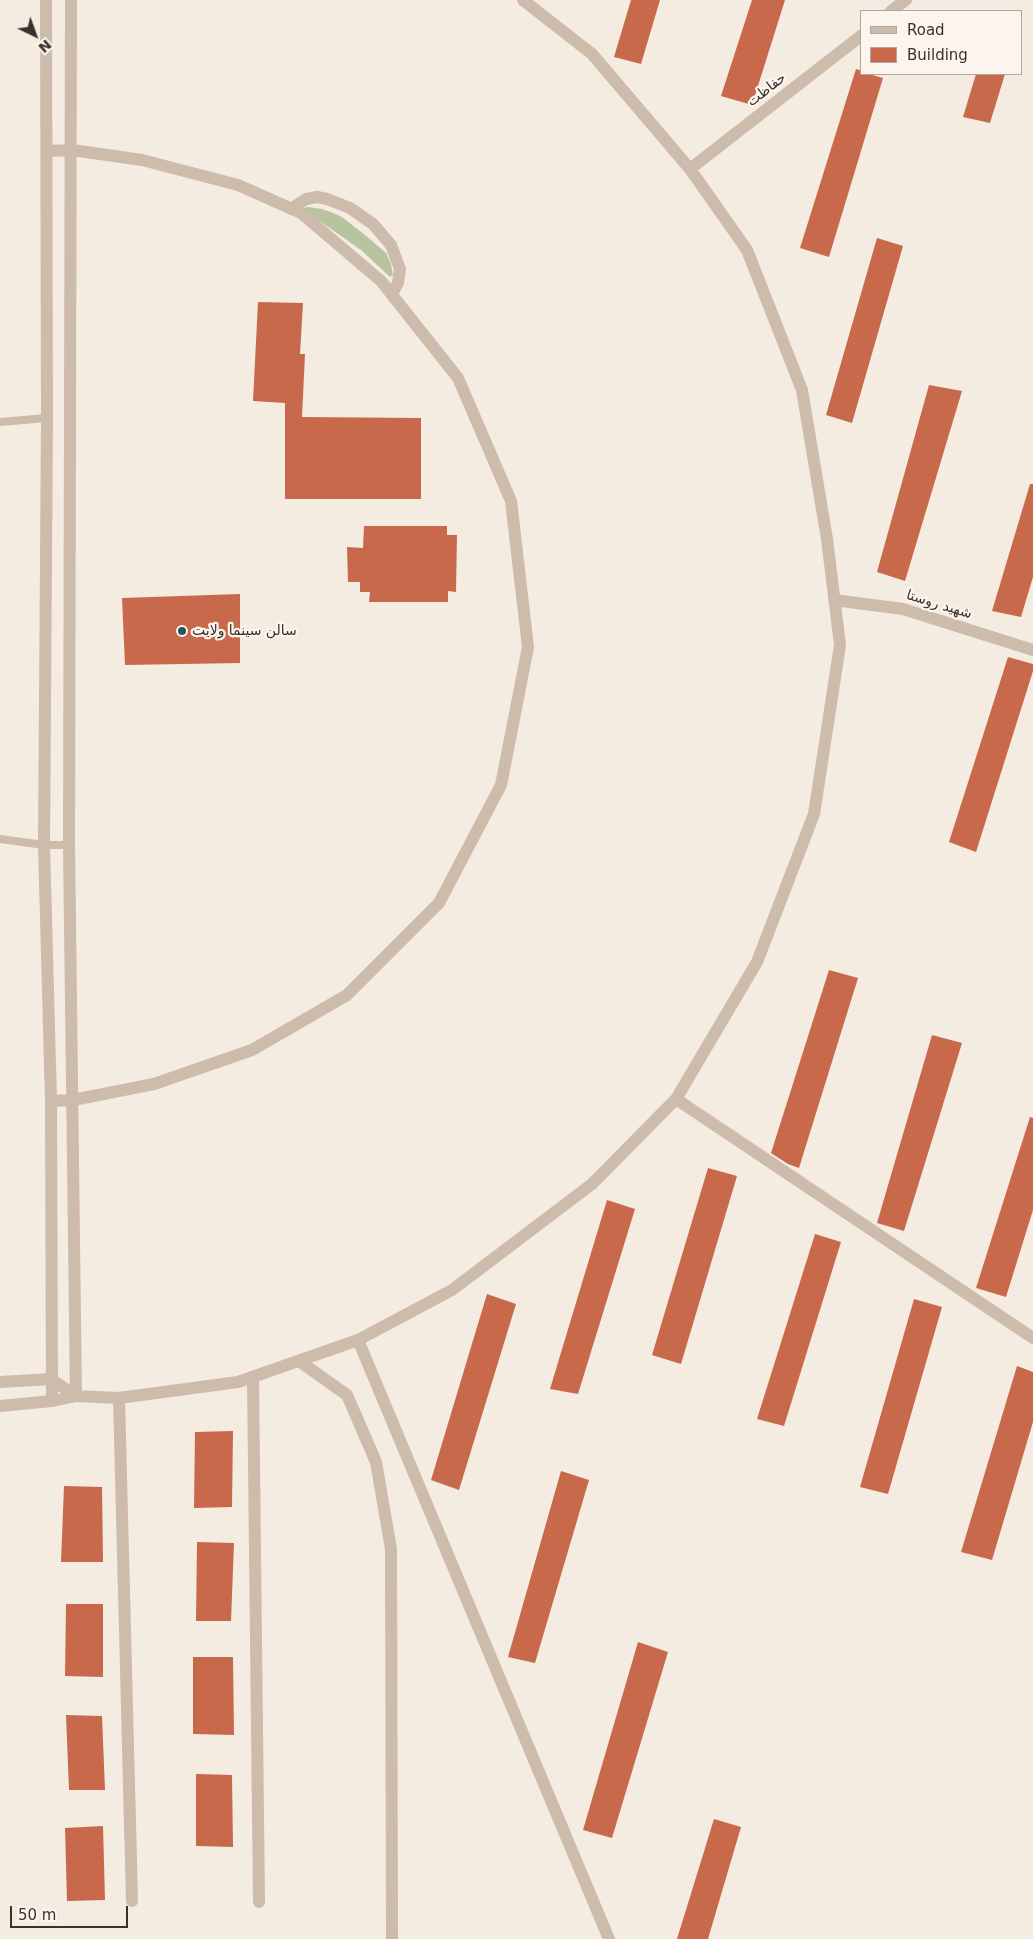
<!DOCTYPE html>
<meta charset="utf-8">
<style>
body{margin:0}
#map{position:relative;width:1033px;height:1939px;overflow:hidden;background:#f4ebe1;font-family:"DejaVu Sans",sans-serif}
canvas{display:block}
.legend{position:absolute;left:860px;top:10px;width:162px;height:65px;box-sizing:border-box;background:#fbf5ee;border:1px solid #aea6a0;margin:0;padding:6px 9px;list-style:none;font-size:15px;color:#3b302b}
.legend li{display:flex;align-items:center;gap:10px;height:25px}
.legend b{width:25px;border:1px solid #aea6a0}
.north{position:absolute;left:10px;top:10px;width:50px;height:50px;-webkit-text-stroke:4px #fbf5ee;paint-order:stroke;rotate:138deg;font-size:14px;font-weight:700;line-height:20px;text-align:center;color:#3b302b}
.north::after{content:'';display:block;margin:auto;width:18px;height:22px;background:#3b302b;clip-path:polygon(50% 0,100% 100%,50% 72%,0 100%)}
.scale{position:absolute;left:10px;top:1906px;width:118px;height:22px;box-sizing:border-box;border:2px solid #3b302b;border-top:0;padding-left:6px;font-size:15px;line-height:18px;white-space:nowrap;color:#3b302b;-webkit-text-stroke:4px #fbf5ee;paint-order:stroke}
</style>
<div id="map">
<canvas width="1033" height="1939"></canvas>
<ul class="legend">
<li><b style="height:6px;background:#cdbbac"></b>Road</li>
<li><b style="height:14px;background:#c8694b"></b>Building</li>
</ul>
<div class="north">N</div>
<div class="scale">50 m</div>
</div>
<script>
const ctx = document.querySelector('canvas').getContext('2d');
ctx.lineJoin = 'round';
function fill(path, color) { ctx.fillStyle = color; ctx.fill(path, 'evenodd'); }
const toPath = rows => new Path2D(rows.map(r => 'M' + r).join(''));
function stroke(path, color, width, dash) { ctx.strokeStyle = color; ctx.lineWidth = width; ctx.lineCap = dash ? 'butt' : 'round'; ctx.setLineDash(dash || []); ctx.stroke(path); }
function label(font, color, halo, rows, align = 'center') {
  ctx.font = font + ' "DejaVu Sans","Noto Naskh Arabic",sans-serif'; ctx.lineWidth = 4.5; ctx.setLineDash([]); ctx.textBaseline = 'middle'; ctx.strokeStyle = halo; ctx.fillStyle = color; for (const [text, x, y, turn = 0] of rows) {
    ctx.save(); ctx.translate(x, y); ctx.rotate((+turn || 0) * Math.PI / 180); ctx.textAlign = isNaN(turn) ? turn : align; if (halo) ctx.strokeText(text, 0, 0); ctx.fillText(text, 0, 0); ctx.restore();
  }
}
const green = toPath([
 [308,207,322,209,331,212,342,217,365,235,386,253,391,264,393,275,390,277,361,250,304,210,304,208]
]);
const building = toPath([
 [631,0,660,0,641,64,614,57],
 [752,0,785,0,752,105,721,96],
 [856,69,862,71,862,74,869,74,883,78,829,257,800,248],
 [976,74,1005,74,990,123,963,117],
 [877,238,903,246,852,423,826,415],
 [258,302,303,303,300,354,305,354,302,417,421,418,421,499,285,499,285,403,253,401],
 [929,385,962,391,905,581,877,572],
 [1030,484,1033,484,1033,577,1021,617,992,611],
 [364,526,447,526,447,535,457,535,456,592,448,591,448,602,369,602,370,592,360,592,360,582,348,582,347,547,363,548],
 [240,594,240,663,125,665,122,598],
 [1008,657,1033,664,1033,671,976,852,949,842],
 [829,970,858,978,799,1168,788,1164,771,1153],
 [932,1035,962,1043,904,1231,877,1223],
 [1030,1117,1033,1118,1033,1210,1006,1297,976,1288],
 [708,1168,737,1176,681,1364,652,1355],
 [607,1200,635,1209,578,1394,550,1389],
 [815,1234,841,1242,784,1426,757,1419],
 [487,1294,516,1304,459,1490,431,1480],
 [914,1299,942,1307,888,1494,860,1487],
 [1017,1366,1033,1372,1033,1422,992,1560,961,1552],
 [233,1431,232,1507,194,1508,195,1432],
 [561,1471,589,1480,535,1663,508,1657],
 [64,1486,102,1487,103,1562,61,1562],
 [197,1542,234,1543,231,1621,196,1621],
 [66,1604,103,1604,103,1677,65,1676],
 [638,1642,668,1652,612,1838,583,1830],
 [193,1657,233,1657,234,1735,193,1734],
 [66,1715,102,1716,105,1790,69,1790],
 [196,1774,232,1775,233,1847,196,1846],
 [714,1819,741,1827,708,1939,677,1939],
 [103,1826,105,1900,67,1901,65,1828]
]);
const service = toPath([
 [0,422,47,418],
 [0,839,44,845,69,845]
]);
const minor = toPath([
 [46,0,47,418,44,845,51,1101,52,1401],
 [71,0,69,845,76,1396,119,1398,238,1382,358,1340,452,1290,592,1184,676,1099,757,962,814,814,840,645,827,539,802,390,747,250,690,169,592,54,523,0],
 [891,11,906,0],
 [47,151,72,150,142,160,238,185,301,213,381,281,458,378,511,501,528,647,501,785,439,903,347,995,252,1050,154,1084,73,1100,51,1101],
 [690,169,862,35],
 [291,209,306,199,317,197,327,199,350,208,373,224,391,245,400,269,398,283,392,294],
 [834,600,903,609,1033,650],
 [676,1099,1033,1338],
 [358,1340,609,1939],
 [299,1361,347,1395,376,1462,391,1549,392,1939],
 [253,1377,259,1902],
 [119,1398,132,1901]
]);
const tertiary = toPath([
 [0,1382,51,1379,76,1396],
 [0,1406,52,1401,76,1396]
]);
const markers = [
 [182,631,5,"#1f5a5e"]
];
const streetNames = [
 ["حفاظت",767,90,-38],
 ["شهید روستا",939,605,17]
];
const poiNames = [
 ["سالن سینما ولایت",192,631]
];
fill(green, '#b8c4a0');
fill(building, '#c8694b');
stroke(service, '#cdbbac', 8);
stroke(minor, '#cdbbac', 12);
stroke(tertiary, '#cdbbac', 12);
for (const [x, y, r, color] of markers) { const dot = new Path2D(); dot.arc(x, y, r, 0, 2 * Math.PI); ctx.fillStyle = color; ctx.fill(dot); stroke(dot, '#fbf5ee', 2); }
label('14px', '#3b302b', '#fbf5ee', streetNames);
label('14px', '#3b302b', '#fbf5ee', poiNames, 'left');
</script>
